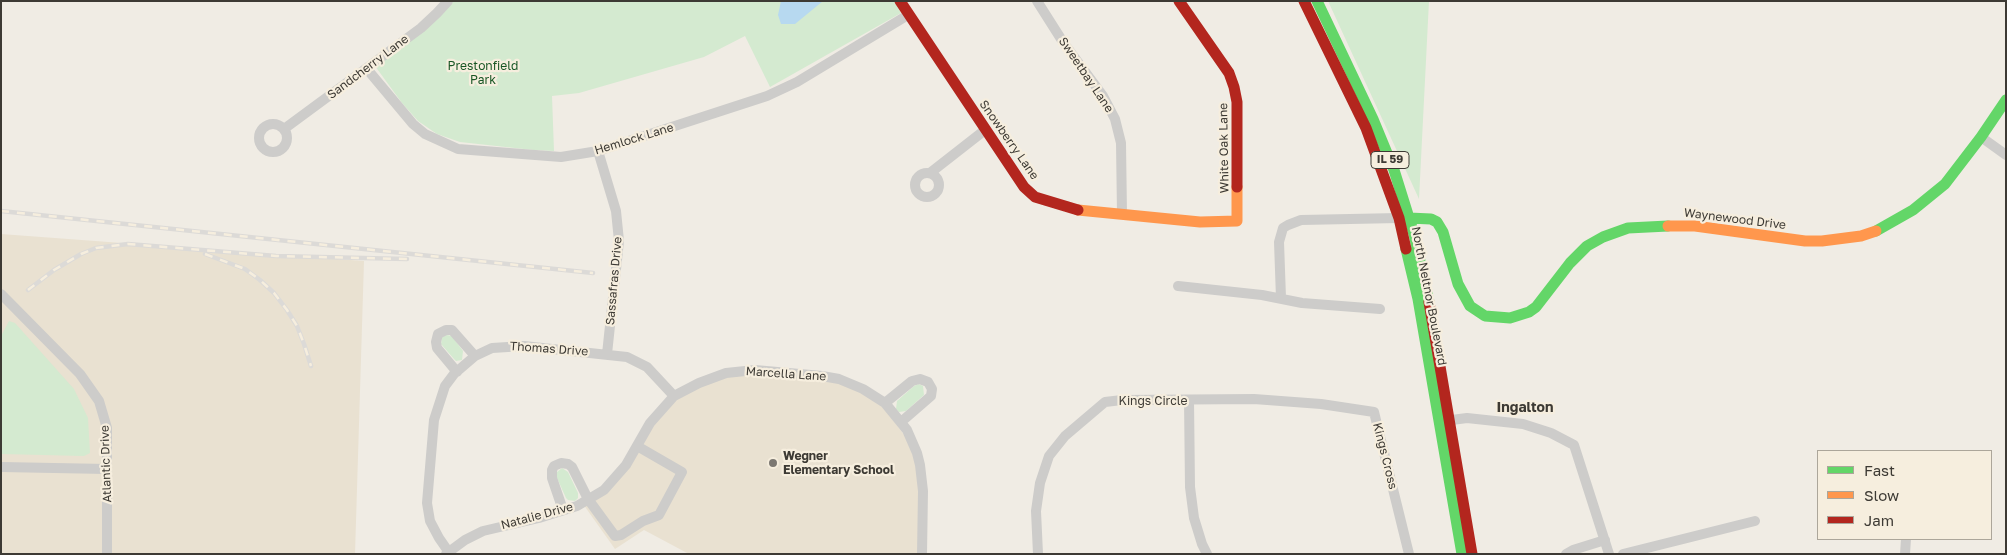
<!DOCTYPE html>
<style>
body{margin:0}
#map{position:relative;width:2007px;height:555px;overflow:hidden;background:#f0ece4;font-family:"Golos Text",sans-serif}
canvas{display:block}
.frame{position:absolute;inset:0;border:2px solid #3d3a34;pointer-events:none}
.legend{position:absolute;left:1817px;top:450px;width:175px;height:90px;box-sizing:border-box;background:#f6eede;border:1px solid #aca69a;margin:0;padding:6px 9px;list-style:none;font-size:15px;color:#3d3a34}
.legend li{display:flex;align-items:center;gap:10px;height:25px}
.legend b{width:25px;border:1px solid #aca69a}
</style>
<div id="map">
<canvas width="2007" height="555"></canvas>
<div class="frame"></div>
<ul class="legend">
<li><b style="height:6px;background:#63d668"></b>Fast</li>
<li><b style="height:6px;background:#ff974d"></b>Slow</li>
<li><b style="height:6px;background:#b3261e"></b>Jam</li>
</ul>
</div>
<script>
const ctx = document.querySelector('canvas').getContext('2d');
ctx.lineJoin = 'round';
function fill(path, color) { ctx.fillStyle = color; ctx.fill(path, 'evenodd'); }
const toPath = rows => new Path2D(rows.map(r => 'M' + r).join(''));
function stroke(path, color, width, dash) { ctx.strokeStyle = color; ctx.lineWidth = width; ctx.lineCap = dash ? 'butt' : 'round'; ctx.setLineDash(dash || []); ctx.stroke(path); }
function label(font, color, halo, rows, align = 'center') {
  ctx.font = font + ' "Golos Text",sans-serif'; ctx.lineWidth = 4.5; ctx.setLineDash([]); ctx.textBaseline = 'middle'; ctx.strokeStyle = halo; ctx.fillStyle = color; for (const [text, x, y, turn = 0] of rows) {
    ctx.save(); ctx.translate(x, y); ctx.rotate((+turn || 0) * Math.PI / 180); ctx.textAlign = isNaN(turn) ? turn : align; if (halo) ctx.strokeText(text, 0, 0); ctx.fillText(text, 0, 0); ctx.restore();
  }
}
const built = toPath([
 [1,234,364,261,355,554,1,554],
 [746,373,832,381,858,390,882,405,911,444,920,479,920,554,689,554,644,530,615,549,583,504,592,500,649,429,676,398,725,376]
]);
const green = toPath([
 [454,1,894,1,901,13,770,87,745,36,704,57,579,93,552,96,554,151,533,150,460,142,437,134,418,121,402,103,375,66,425,29],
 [1328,1,1429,1,1419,199],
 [9,321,15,323,74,389,88,418,90,453,84,456,1,454,1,336],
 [447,335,452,336,463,351,462,360,456,361,454,359,441,344,442,337],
 [919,384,923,386,924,395,906,411,899,412,896,409,897,401,914,386],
 [562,468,568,472,578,493,578,498,575,501,568,500,566,498,557,478,557,472]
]);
const water = toPath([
 [781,1,823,1,795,24,781,24,778,15]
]);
const street = toPath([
 [1037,1,1063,42,1103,96,1115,119,1121,143,1122,214],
 [367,69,413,124,425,134,458,149,561,157,598,151,767,96,797,82,908,15],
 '259 138a14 14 0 1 1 28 0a14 14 0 1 1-28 0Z',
 [284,129,421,28,437,13,448,1],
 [1981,137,2006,155],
 [598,151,616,211,619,241,607,354],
 '915 185a12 12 0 1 1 24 0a12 12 0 1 1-24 0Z',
 [930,173,985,130],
 [1178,286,1262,295,1302,303,1380,309],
 [1,294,80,374,99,401,107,428,107,554],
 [1281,298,1279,242,1283,228,1288,225,1301,220,1399,218],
 [457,372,437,348,436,342,438,334,446,330,452,330,475,356],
 [1189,400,1190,487,1194,518,1202,544,1207,554],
 [885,403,912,381,920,379,928,382,932,389,931,396,901,422],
 [1444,421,1467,418,1523,424,1551,433,1574,445,1609,554],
 [1,467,107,469],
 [563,510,552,478,552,470,554,466,561,463,568,464,572,467,588,499,615,536,621,535,643,521,659,515,682,472,637,446],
 [448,551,439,538,430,521,427,503,434,420,445,386,454,374,475,356,492,348,524,346,627,357,647,367,674,396],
 [446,554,465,540,483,531,539,518,577,506,604,490,626,465,650,423,674,396,699,383,726,373,755,370,822,376,839,379,863,389,885,403,907,430,917,453,920,465,923,491,922,554],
 [1038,554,1036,511,1040,483,1049,456,1065,436,1105,402,1122,400,1254,399,1321,404,1374,412,1409,554],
 [1566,554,1573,550,1605,540],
 [1623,554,1755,521],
 [1905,554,1906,539]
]);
const fast = toPath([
 [1317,1,1373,119,1394,170,1414,234,1429,302],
 [1409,218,1431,219,1437,222,1443,232,1458,284,1470,306,1485,316,1510,318,1529,312,1536,307,1570,263,1587,246,1603,237,1628,228,1668,226],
 [1876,231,1913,210,1945,184,1981,137,2006,100],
 [1406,249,1418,299,1462,554]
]);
const slow = toPath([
 [1078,210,1200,222,1237,221,1237,187],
 [1668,226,1695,226,1805,241,1822,241,1861,236,1876,231]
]);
const jam = toPath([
 [900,1,1024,187,1035,197,1078,210],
 [1179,1,1229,73,1234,87,1237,102,1237,187],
 [1304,1,1366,128,1399,218,1406,249],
 [1429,302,1472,554]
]);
const rail = toPath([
 [1,211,593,273],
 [205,254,245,269,260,280,274,293,287,310,297,326,304,344,311,366],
 [28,290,54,270,81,254,96,248,128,244,276,256,407,259]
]);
const markers = [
 [773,463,5,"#7c7872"]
];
const shields = [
 [1390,160,38]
];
const shieldNames = [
 ["IL 59",1390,160]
];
const parkNames = [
 ["Prestonfield",483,66],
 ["Park",483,80]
];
const streetNames = [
 ["Sandcherry Lane",368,67,-37],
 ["Sweetbay Lane",1086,75,56],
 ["Hemlock Lane",634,139,-17],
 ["Snowberry Lane",1009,140,55],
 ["White Oak Lane",1224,148,-91],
 ["Waynewood Drive",1735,219,7],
 ["Sassafras Drive",614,281,-85],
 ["North Neltnor Boulevard",1429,296,79],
 ["Thomas Drive",549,349,4],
 ["Marcella Lane",786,374,4],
 ["Kings Circle",1153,401],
 ["Kings Cross",1385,456,76],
 ["Atlantic Drive",106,464,-92],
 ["Natalie Drive",537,516,-15]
];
const poiNames = [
 ["Wegner",783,456],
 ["Elementary School",783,470]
];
const neighbourhoodNames = [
 ["Ingalton",1525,408]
];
fill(built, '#e9e1d1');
fill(green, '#d4ead0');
fill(water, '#b7d9f0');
stroke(street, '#cdccca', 10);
stroke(fast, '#63d668', 11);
stroke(slow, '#ff974d', 11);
stroke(jam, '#b3261e', 11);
stroke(rail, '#dcdad7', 4.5);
stroke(rail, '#f6eede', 2.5, [8]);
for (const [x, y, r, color] of markers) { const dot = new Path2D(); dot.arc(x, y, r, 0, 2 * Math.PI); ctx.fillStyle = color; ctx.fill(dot); stroke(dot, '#f6eede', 2); }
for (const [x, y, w] of shields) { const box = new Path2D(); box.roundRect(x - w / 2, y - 8.5, w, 17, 4); ctx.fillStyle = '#f6eede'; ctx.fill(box); stroke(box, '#3d3a34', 1); }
label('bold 11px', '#3d3a34', null, shieldNames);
label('12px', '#185624', '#f6eede', parkNames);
label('12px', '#3d3a34', '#f6eede', streetNames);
label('bold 12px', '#3d3a34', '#f6eede', poiNames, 'left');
label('bold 14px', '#3d3a34', '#f6eede', neighbourhoodNames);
</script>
